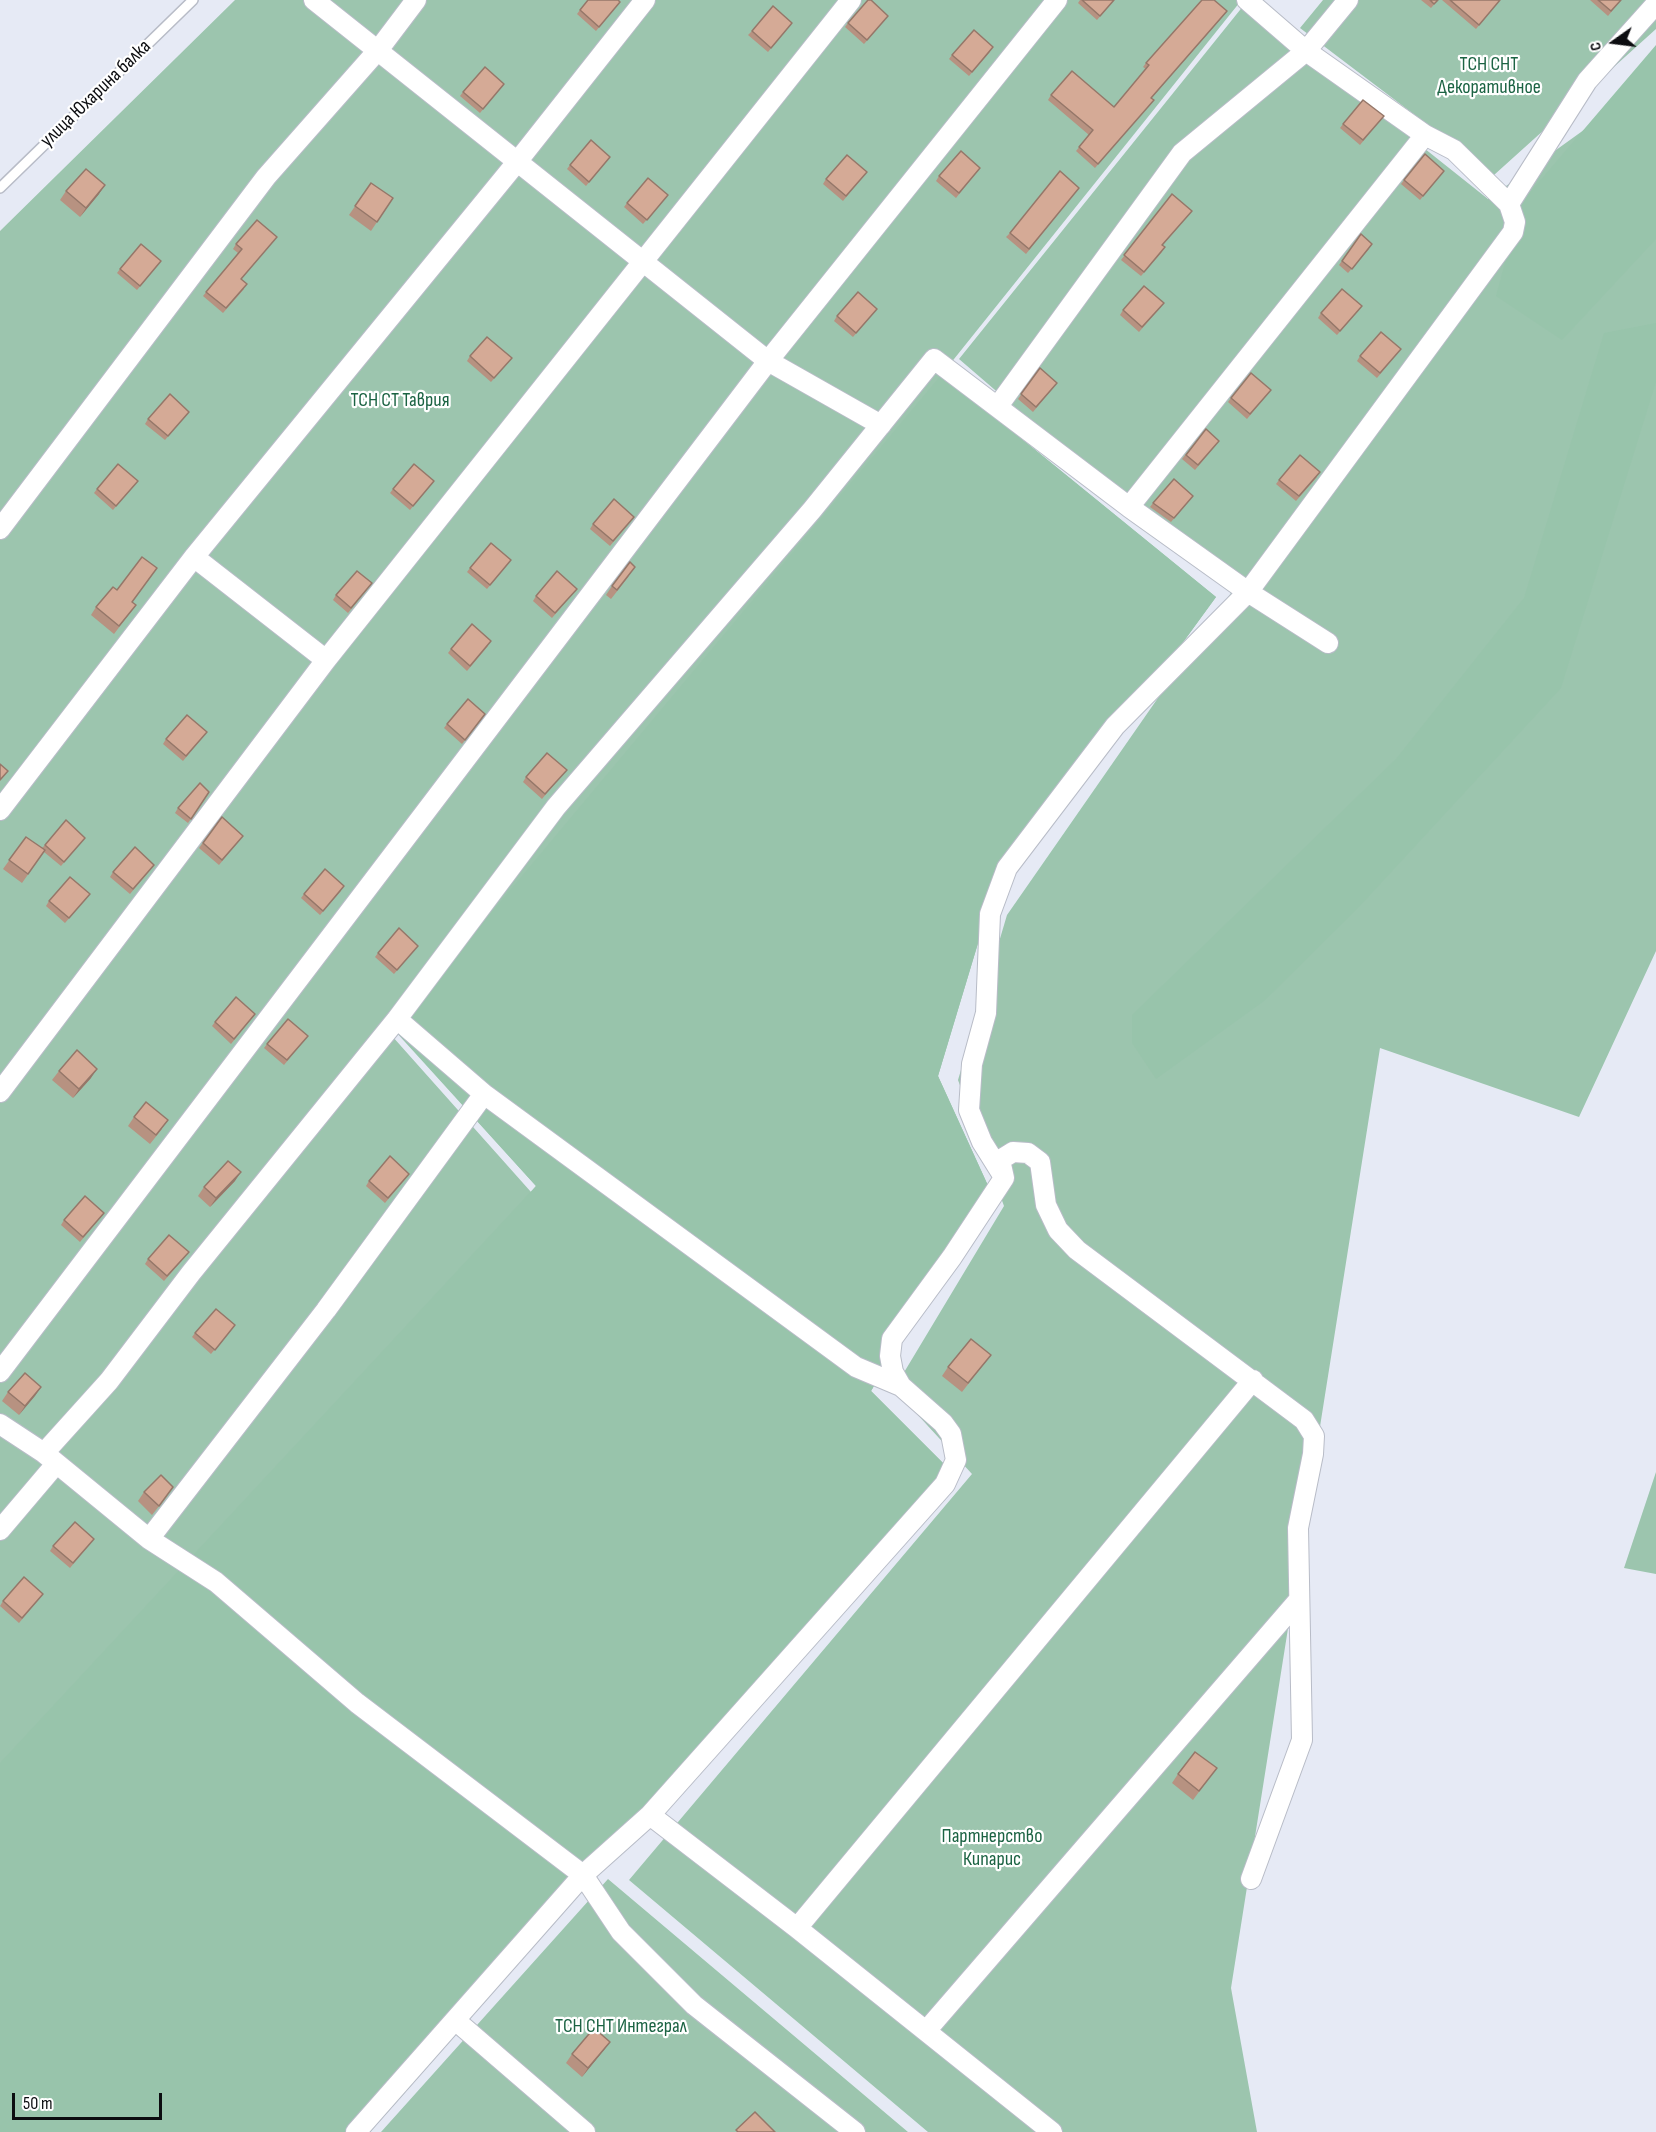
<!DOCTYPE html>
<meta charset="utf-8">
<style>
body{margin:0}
#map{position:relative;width:1656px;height:2132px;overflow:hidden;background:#e6eaf5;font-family:"Sofia Sans Condensed",sans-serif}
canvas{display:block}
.north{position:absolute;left:1584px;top:12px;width:60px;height:60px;-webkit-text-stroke:4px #fff;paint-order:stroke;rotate:256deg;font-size:16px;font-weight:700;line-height:24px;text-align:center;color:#0c0d10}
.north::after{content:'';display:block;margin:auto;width:21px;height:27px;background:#0c0d10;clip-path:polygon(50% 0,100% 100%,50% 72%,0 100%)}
.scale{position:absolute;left:12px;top:2093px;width:150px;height:27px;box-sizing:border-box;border:3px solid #0c0d10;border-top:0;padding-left:8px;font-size:18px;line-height:21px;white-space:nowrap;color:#0c0d10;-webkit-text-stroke:4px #fff;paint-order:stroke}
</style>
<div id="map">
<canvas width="1656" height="2132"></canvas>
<div class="north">С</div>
<div class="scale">50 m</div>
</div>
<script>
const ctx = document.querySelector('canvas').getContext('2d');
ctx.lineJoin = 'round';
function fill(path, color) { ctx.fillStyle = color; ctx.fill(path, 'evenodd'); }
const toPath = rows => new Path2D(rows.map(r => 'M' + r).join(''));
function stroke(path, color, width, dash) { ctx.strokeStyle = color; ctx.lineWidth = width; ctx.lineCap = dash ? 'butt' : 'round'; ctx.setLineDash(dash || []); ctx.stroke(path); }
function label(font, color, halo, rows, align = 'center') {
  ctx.font = font + ' "Sofia Sans Condensed",sans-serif'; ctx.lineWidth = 4.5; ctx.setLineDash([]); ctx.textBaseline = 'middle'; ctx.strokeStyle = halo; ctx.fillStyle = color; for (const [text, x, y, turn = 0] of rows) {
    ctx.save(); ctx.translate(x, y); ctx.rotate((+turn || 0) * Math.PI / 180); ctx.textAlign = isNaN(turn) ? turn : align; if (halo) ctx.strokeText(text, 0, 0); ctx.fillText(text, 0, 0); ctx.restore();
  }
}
const green = toPath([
 [235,0,1238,0,1240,2,942,374,1216,597,988,910,938,1076,990,1190,871,1391,952,1472,370,2132,0,2132,0,231],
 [395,1031,536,1186,531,1192,392,1036],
 [1323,0,1656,0,1656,29,1494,175,1300,28],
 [1244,5,1488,199,1656,78,1656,951,1579,1117,1380,1048,1231,1988,1257,2132,928,2132,629,1880,972,1474,894,1389,1004,1206,958,1080,1007,915,1231,593,959,359],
 [1656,1472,1656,1574,1624,1568],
 [608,1879,908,2132,381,2132]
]);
const forest = toPath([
 [1656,45,1656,239,1562,340,1496,296,1521,203],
 [1656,323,1656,382,1561,688,1358,908,1264,1001,1156,1079,1132,1043,1132,1015,1396,759,1524,598,1604,333],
 [942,374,1216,597,988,910,938,1076,990,1190,871,1391,952,1472,370,2132,0,2132,0,1763,536,1186,394,1029]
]);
const lane = toPath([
 [0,188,193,0]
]);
const street = toPath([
 [314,0,768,361,881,425],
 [1509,204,1587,81,1656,4],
 [998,406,1182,153,1306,51,1348,0],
 [1129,507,1425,135],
 [0,529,266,177,379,49,416,0],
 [194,557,326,660],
 [0,810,194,557,517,162,645,0],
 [397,1019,484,1094,856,1367,901,1386],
 [0,1092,326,660,851,0],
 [1002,1174,982,1142,969,1110,972,1064,986,1013,990,914,1007,868,1115,726,1248,592,1513,232,1515,222,1509,204,1454,150,1425,135,1306,51,1247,0],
 [0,1372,768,361,1057,0],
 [0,1424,44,1453,149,1539,216,1582,357,1703,583,1875,621,1932,694,2005,855,2132],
 [44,1453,109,1381,191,1273,397,1019,556,807,812,510,934,359,1129,507,1248,592,1328,643],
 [0,1530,56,1464],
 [149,1539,326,1310,484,1094],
 [650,1815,797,1928,1052,2132],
 [797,1928,1253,1380],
 [455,2020,585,2132],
 [926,2031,1297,1602],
 [356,2132,583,1875,650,1815,945,1484,956,1460,951,1434,943,1423,901,1386,893,1372,890,1356,892,1339,952,1257,1004,1178,1000,1160,1013,1152,1028,1153,1040,1162,1046,1205,1058,1230,1077,1250,1304,1420,1314,1436,1313,1454,1298,1528,1302,1740,1251,1879]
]);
const wall = toPath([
 [1080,0,1114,0,1097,20,1078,3],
 [1421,0,1438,0,1431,8],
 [1442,0,1500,0,1476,29],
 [1590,0,1621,0,1608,16],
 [620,2,596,31,577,14,580,10],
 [1227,11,1151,98,1150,104,1095,168,1076,151,1089,135,1048,100,1051,95,1114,107,1146,69,1143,67,1146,63],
 [885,20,864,44,845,27,848,23],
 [792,23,768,52,748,35,752,31],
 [990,52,969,76,949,59,952,55],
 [504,84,480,113,460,96,463,92],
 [1384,116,1360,145,1340,128,1343,124],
 [1425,154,1441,175,1420,200,1401,184],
 [610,157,586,186,567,169,570,165],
 [980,168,956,198,936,181,939,176],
 [867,172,843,201,823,184,826,179],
 [371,183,393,198,371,231,349,215],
 [1079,188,1026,254,1006,237,1010,233],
 [66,191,99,194,80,217,60,200],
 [1172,194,1192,211,1163,245,1162,252,1141,276,1121,260],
 [668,195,643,224,624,207,627,203],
 [1361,234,1369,249,1348,273,1339,265],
 [273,241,241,279,244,289,223,313,203,296,238,253,233,249,236,244],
 [158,265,137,290,117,273,120,269],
 [1161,307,1139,332,1120,315,1123,310],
 [877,309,853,337,834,321,837,316],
 [1359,310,1337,335,1318,318,1321,313],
 [1401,349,1377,378,1357,361,1360,356],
 [470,356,512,358,491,382,467,361],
 [1040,368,1054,387,1033,412,1018,399],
 [1271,390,1247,419,1228,402,1231,398],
 [189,412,165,440,145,424,148,419],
 [1206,429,1216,445,1195,470,1182,459],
 [1317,477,1296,501,1276,484,1279,480],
 [434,481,410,510,390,493,393,489],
 [134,485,113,510,94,493,97,489],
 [1193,496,1171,522,1150,507,1153,503],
 [631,521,610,546,590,529,593,524],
 [508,564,487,589,467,572,470,568],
 [629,576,611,599,606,595,612,586],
 [372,583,348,613,333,600,336,595],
 [577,589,552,618,533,601,536,596],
 [132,602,136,605,114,634,91,615,96,607],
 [488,646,467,671,448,653,451,649],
 [485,714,462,744,444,728,447,724],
 [207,732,183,761,163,744,166,739],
 [563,774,542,799,523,782,526,777],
 [209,792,188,823,175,813,178,808],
 [222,817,240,840,219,865,199,848],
 [26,837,42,848,45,845,85,838,61,866,44,852,22,883,3,869],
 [151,869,130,894,110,877,113,872],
 [341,891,320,915,301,898,304,894],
 [90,894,65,923,46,906,49,901],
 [418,946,394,974,375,957,378,953],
 [255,1014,231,1044,212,1026,215,1022],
 [308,1036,284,1065,264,1048,267,1044],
 [59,1071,91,1078,73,1098,52,1080],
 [134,1117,162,1129,150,1144,128,1126],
 [406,1178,385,1203,366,1186,369,1181],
 [235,1181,210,1207,198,1196,204,1187],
 [104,1213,80,1242,61,1225,64,1220],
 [185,1257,164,1281,145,1264,148,1259],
 [235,1325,211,1354,192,1337,195,1333],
 [991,1355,962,1392,942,1376,948,1367],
 [41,1387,19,1415,2,1401,8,1392],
 [144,1492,167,1496,152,1515,138,1501],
 [94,1539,70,1568,50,1551,53,1546],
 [40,1598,19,1623,0,1606,3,1601],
 [1178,1774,1210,1777,1193,1800,1172,1783],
 [610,2042,582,2077,566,2063,572,2054]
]);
const shadedWall = toPath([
 [1227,11,1224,15,1148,102,1151,98],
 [105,185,99,194,80,217,86,208],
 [97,1069,91,1078,73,1098,79,1089],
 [241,1172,235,1181,210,1207,216,1198],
 [41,1387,35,1396,19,1415,25,1406],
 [610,2042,604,2050,582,2077,588,2068]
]);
const building = toPath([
 [588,0,618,0,620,2,599,27,580,10,588,0],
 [868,0,871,0,888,16,867,40,848,23,868,0],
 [1082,0,1114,0,1100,16,1082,0],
 [1202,0,1214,0,1227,11,1151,98,1154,100,1098,164,1079,147,1093,130,1051,95,1072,71,1114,107,1149,65,1146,63,1202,0],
 [1430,0,1438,0,1434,4,1430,0],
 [1450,0,1500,0,1479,25,1450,0],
 [1598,0,1621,0,1611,11,1598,0],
 [773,6,792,23,771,48,752,31,773,6],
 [974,30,993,47,972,72,952,55,974,30],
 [485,67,504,84,483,109,463,92,485,67],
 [1363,100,1384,116,1363,140,1343,124,1363,100],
 [591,140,610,157,589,182,570,165,591,140],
 [961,151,980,168,959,193,939,176,961,151],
 [1425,154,1444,171,1423,196,1404,180,1425,154],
 [847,155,867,172,846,196,826,179,847,155],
 [86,169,105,185,86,208,66,191,86,169],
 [1060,171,1079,188,1029,249,1010,233,1060,171],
 [648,178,668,195,647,220,627,203,648,178],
 [371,183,393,198,377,222,355,206,371,183],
 [1172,194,1192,211,1162,245,1165,247,1144,272,1124,255,1172,194],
 [257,220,277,237,241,279,247,284,226,308,206,292,242,249,236,244,257,220],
 [1361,234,1372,244,1352,269,1342,261,1361,234],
 [141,244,161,261,140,286,120,269,141,244],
 [1144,286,1164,303,1142,327,1123,310,1144,286],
 [1342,289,1362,306,1340,331,1321,313,1342,289],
 [858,292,877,309,856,333,837,316,858,292],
 [1381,332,1401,349,1380,373,1360,356,1381,332],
 [487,337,512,358,494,378,470,356,487,337],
 [1040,368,1057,383,1036,407,1021,394,1040,368],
 [1251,373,1271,390,1250,414,1231,398,1251,373],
 [170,394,189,412,168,436,148,419,170,394],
 [1206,429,1219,441,1198,465,1186,455,1206,429],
 [1300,455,1320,472,1299,496,1279,480,1300,455],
 [118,464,138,481,116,506,97,489,118,464],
 [414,464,434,481,413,506,393,489,414,464],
 [1174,479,1193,496,1174,518,1153,503,1174,479],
 [614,499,634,517,613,541,593,524,614,499],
 [491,543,511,560,490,585,470,568,491,543],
 [142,557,157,568,132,602,136,605,119,626,96,607,113,587,117,590,142,557],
 [630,562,635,567,617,590,612,586,630,562],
 [357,571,372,583,351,608,336,595,357,571],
 [557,571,577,589,555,613,536,596,557,571],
 [472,624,491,641,470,666,451,649,472,624],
 [468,699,485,714,465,740,447,724,468,699],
 [187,715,207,732,186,756,166,739,187,715],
 [547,753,567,770,545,794,526,777,547,753],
 [0,764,8,771,0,780,0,764],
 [200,783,209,792,191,819,178,808,200,783],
 [222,817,243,836,222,860,203,843,222,817],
 [66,820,85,838,64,862,45,845,66,820],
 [26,837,45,850,28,874,9,860,26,837],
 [135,847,154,865,133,889,113,872,135,847],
 [325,869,344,886,323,911,304,894,325,869],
 [70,877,90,894,69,918,49,901,70,877],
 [399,928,418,946,397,970,378,953,399,928],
 [236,997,255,1014,234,1039,215,1022,236,997],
 [288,1019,308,1036,287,1060,267,1044,288,1019],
 [77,1050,97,1069,79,1089,59,1071,77,1050],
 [146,1102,168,1120,156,1135,134,1117,146,1102],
 [390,1156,409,1174,388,1198,369,1181,390,1156],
 [228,1161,241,1172,216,1198,204,1187,228,1161],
 [85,1196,104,1213,83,1237,64,1220,85,1196],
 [169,1235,189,1252,167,1276,148,1259,169,1235],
 [216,1309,235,1325,215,1350,195,1333,216,1309],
 [971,1339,991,1355,968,1383,948,1367,971,1339],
 [25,1373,41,1387,25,1406,8,1392,25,1373],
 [161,1475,173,1487,159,1506,144,1492,161,1475],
 [75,1522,94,1539,73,1563,53,1546,75,1522],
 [24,1577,43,1594,22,1618,3,1601,24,1577],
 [1195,1752,1217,1768,1199,1791,1178,1774,1195,1752],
 [594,2028,610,2042,588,2068,572,2054,594,2028],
 [755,2112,775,2132,738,2132,736,2130,755,2112]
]);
const parkNames = [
 ["ТСН СНТ",1489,65],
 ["Декоративное",1489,88],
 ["ТСН СТ Таврия",400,401],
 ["Партнерство",992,1837],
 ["Кипарис",992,1860],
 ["ТСН СНТ Интеграл",621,2027]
];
const streetNames = [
 ["улица Юхарина балка",96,94,-44]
];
fill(green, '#9cc5ae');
fill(forest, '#98c4ab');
stroke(lane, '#b8bcc7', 12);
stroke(street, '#b8bcc7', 22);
stroke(lane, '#fff', 9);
stroke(street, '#fff', 20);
fill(wall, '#b79281');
fill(shadedWall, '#957769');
fill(building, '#d5aa96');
stroke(building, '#957769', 1.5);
label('20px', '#1b6343', '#fff', parkNames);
label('20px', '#0c0d10', '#fff', streetNames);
</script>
